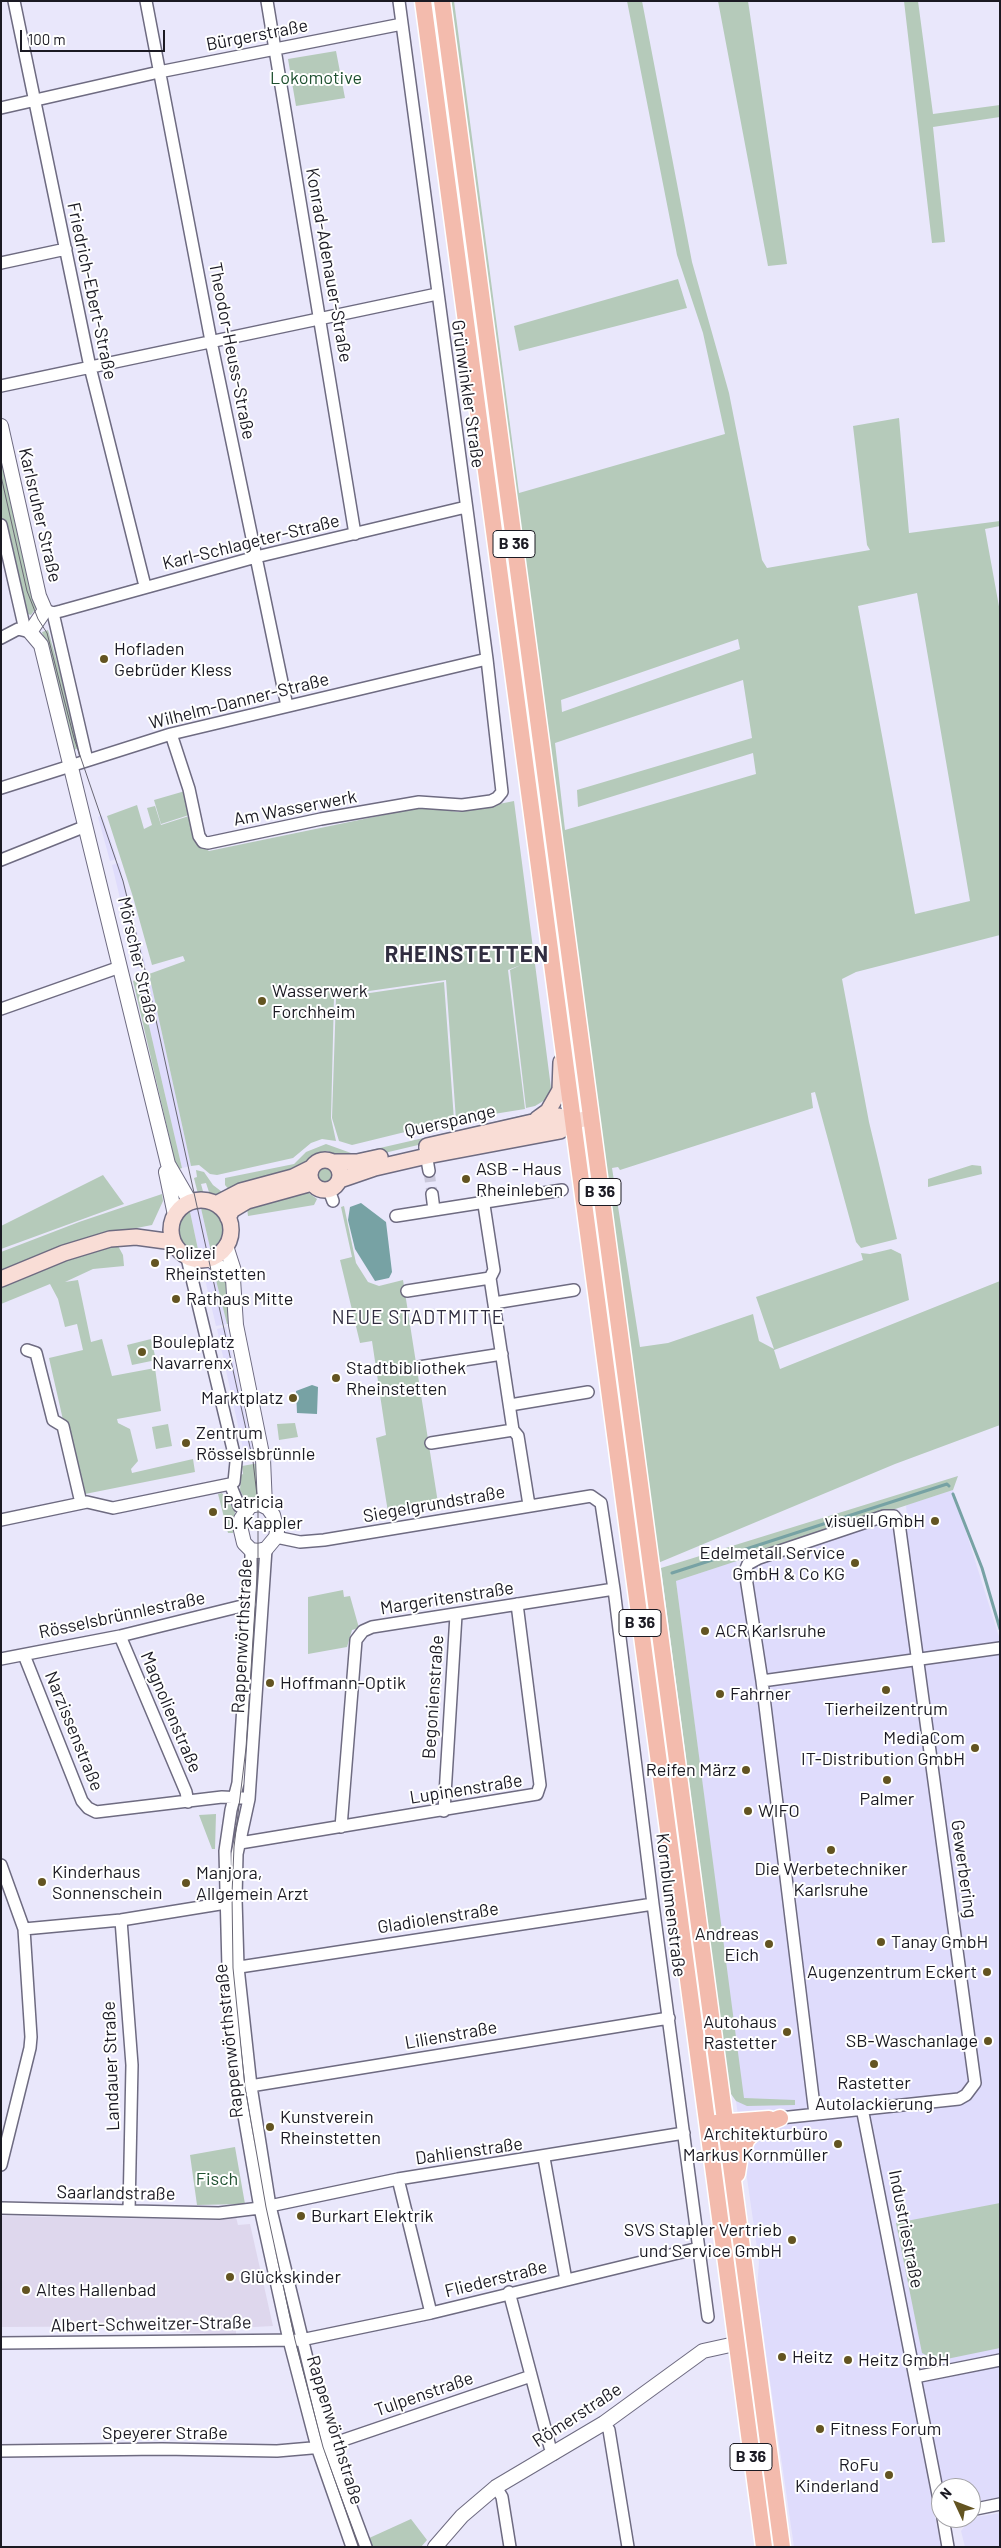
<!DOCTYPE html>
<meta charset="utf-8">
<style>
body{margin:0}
#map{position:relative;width:1001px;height:2548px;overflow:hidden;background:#e9e7fb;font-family:Barlow,sans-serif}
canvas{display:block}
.frame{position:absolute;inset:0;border:2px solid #1b1a23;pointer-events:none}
.north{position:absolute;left:931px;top:2478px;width:50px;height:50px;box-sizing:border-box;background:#fff;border:1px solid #a4a3a7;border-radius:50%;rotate:313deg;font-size:14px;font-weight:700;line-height:20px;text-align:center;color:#1b1a23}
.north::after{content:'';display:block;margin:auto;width:18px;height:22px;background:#635421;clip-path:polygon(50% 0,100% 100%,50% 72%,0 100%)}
.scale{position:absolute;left:20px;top:30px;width:145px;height:22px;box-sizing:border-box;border:2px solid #1b1a23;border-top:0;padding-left:6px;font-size:15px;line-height:18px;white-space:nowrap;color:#1b1a23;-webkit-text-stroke:4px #fff;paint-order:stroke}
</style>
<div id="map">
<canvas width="1001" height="2548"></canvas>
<div class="frame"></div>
<div class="north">N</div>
<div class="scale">100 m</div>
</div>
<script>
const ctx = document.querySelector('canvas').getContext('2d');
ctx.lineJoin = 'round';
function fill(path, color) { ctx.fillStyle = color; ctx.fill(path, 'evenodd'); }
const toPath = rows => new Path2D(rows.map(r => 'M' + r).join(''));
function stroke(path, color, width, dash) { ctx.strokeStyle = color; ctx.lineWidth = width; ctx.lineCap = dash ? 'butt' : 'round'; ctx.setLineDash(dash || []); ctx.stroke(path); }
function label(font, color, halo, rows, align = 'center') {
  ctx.font = font + ' Barlow,sans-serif'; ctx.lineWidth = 4; ctx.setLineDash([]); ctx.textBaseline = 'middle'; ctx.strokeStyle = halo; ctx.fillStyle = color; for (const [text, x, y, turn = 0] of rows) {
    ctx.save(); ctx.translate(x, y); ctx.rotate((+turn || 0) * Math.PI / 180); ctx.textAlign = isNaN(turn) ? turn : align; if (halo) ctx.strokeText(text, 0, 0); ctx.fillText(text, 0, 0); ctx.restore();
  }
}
const built = toPath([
 [102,815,117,859,110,861,98,817],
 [119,863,146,966,137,969,112,865],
 [149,974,191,1166,182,1168,138,978],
 [200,1204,211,1252,199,1254,189,1207],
 [213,1268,227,1324,216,1326,203,1271],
 [226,1327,254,1456,245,1458,217,1329],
 [953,1490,1000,1640,1000,2497,971,2503,971,2488,941,2488,941,2509,934,2510,941,2547,794,2547,757,2291,759,2262,736,2101,743,2099,676,1581,736,1561,738,1570,879,1524,907,1518,906,1505],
 [1000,2513,1000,2547,965,2547,961,2531,971,2518]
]);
const education = toPath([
 [1,2216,219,2220,236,2217,238,2225,250,2224,273,2326,236,2328,236,2335,181,2333,175,2326,1,2327]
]);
const green = toPath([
 [449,1,454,1,519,493,725,434,703,333,677,255,627,1,642,1,692,262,729,393,762,560,767,568,870,550,867,545,853,426,899,418,909,533,1000,521,1000,526,985,529,1000,612,1000,935,856,972,842,979,869,1122,897,1239,861,1248,856,1242,815,1092,811,1093,813,1108,620,1170,618,1167,612,1168,640,1347,668,1343,753,1314,759,1341,774,1349,756,1297,863,1260,861,1253,870,1254,891,1249,901,1254,909,1300,774,1350,780,1369,1000,1281,1000,1425,895,1464,658,1563],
 [917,593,970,901,915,914,858,606],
 [738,639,740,649,562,712,561,700],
 [743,680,752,738,577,790,578,807,753,753,756,774,565,830,555,743],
 [718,1,748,1,787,264,768,266],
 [904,1,918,1,933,114,1000,105,1000,117,933,127,945,242,932,243],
 [336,51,345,98,296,106,288,59],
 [678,279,687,308,519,351,514,326],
 [1,439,36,608,31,615,28,614,11,556,1,514],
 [48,630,81,747,74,750,42,632],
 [185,791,192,814,161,824,154,800],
 [514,801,551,1088,545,1100,535,1106,526,1108,510,970,521,965,508,970,525,1109,456,1120,446,980,334,996,331,1118,336,1141,322,1139,311,1143,293,1158,217,1175,210,1174,199,1165,191,1166,149,974,185,961,183,956,152,965,133,897,107,816,137,805,144,829,152,825,147,808,155,806,161,825,189,816,194,841,209,851,422,807,459,812],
 [138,978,182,1168,177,1170,133,981],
 [444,982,454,1120,352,1145,339,1141,332,1118,336,998],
 [537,1112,511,1123,359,1159,358,1153],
 [326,1144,351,1153,353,1160,327,1151,321,1152,312,1156,303,1166,231,1192,225,1185,225,1178,294,1164,306,1152],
 '315 1175a11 11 0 1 1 22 0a11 11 0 1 1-22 0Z',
 [972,1165,981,1166,982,1174,928,1187,928,1179],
 [196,1170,204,1172,213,1185,226,1195,215,1197,210,1195,206,1183,201,1184,204,1195,198,1194,194,1178,197,1177],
 [103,1175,124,1204,1,1249,1,1226],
 [306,1191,317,1199,314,1205,248,1216,247,1208],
 [162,1194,163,1201,152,1225,106,1234,1,1273,1,1252,79,1222],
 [200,1204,215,1210,224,1224,225,1235,218,1247,211,1252],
 [344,1206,356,1263,368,1282,379,1286,403,1280,438,1503,388,1512,376,1438,386,1435,372,1341,360,1343,340,1260,352,1257,341,1207],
 [189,1207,199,1254,194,1254,183,1246,176,1232,177,1218],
 [117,1244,123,1255,124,1266,93,1269,65,1282,78,1280,91,1342,102,1339,112,1376,155,1368,161,1411,117,1419,118,1423,130,1429,138,1461,131,1469,132,1473,193,1459,195,1472,80,1495,49,1358,83,1350,77,1324,65,1327,58,1299,50,1284,1,1304,1,1284,74,1254],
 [213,1268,224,1278,230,1293,230,1324,227,1324],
 [151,1339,156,1360,132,1365,127,1345],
 [295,1423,298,1437,279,1440,277,1424],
 [168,1424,172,1446,156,1449,152,1427],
 [259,1463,259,1494,256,1499,250,1501,243,1496,240,1490,241,1475,243,1474,242,1466],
 [958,1476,953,1490,676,1581,744,2098,795,2100,795,2105,747,2106,736,2101,731,2094,728,2079,661,1568],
 [222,1493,235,1511,233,1533,228,1533,218,1494],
 [343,1590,344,1597,350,1596,359,1628,352,1630,347,1647,308,1654,308,1597],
 [216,1814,215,1849,212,1849,199,1815],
 [235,2147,245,2204,197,2205,190,2155],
 [1000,2203,1000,2348,937,2361,922,2353,896,2223],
 [411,2519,427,2540,421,2547,370,2547,367,2539]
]);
const water = toPath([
 [361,1203,386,1222,392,1272,389,1278,375,1281,355,1249,348,1220,350,1207],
 [312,1385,318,1387,317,1414,297,1413,296,1391]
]);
const stream = toPath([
 [953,1494,982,1568,1000,1629],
 [672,1573,947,1484,949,1486]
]);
const minorTunnel = toPath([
 [429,1171,432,1194]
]);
const minor = toPath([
 [14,1,90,367,145,586],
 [146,1,211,341,287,706],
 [267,1,355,534],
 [1,108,159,72,402,24],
 [1,263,66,249],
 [1,386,437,294],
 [1,525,25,630],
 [45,610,53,613,61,611,256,557,466,507],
 [53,613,87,760],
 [1,638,18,629,30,632],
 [171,734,189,789,199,836,203,842,208,843,321,819,419,802,462,805,491,801,497,798,502,792,487,659,399,1],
 [1,788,171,734,487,659],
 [1,860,86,826],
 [1,1009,120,967],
 [425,1148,429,1171],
 [329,1190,333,1201],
 [432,1194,434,1210],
 [479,1203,484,1205,494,1270,490,1278,513,1430,518,1436,529,1505],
 [396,1216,562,1190],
 [187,1258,236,1462,234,1482,230,1484],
 [407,1291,490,1278],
 [494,1303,574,1290],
 [27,1350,36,1353,53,1420,63,1426,81,1503],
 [419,1367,502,1354],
 [510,1405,588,1392],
 [431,1443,513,1430],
 [230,1484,239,1506,247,1510],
 [1,1520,87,1502,113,1508,230,1484],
 [276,1537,300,1542,324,1540,591,1496,601,1503,614,1589,653,1904,708,2317],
 [266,1549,249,1799,237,1854,236,1899,238,1967,251,2086,270,2206,328,2445,366,2547],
 [251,1550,251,1583,238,1783,231,1810,225,1851,228,1968,239,2087,260,2208,289,2340,317,2447,352,2547],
 [120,1636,186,1792,188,1802],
 [24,1655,82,1801,88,1808,96,1812,222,1797,243,1798],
 [1,1659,120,1636,250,1604],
 [762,1681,1000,1648],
 [444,1811,456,1615],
 [341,1827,356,1640,363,1631,372,1627,614,1589],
 [240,1843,537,1794,540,1785,517,1604],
 [1,1865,24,1929,31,2037,30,2048,1,2165],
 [121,1920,132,2065,129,2211],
 [24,1929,121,1920,226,1903],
 [233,1968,653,1904],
 [244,2087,669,2018],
 [862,2108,941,2510],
 [780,2118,959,2099,966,2095,975,2083,899,1523,894,1516,884,1516,759,1558,748,1564,745,1571,762,1681,815,2114],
 [544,2158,566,2280],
 [398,2179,431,2313],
 [1,2208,219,2213,260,2208,398,2179,684,2133],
 [509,2292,550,2447,554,2454],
 [1,2343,301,2340,431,2313,699,2248],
 [915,2377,1000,2360],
 [604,2423,609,2430,628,2547],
 [1,2451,162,2449,277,2451,323,2447,531,2376],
 [496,2487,502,2497,510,2547],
 [971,2510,1000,2504],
 [943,2518,948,2547]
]);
const tertiary = toPath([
 [1,426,39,596,45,610,30,632,41,645,168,1164,190,1202],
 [166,1172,175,1215],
 [226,1246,235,1274,233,1279,236,1325,263,1459,265,1506],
 [210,1259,233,1279],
 [260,1504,268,1508,273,1515,277,1531,276,1537,266,1549,258,1551,251,1550,244,1543,240,1526,241,1519,250,1506,260,1504],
 [435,2547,462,2516,496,2487,604,2423,703,2351,753,2340]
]);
const secondary = toPath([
 [537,1119,548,1111,560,1090,561,1062],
 [427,1146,559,1116,574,1121],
 '310 1175a15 15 0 1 1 30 0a15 15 0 1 1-30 0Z',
 [334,1162,357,1162,380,1157],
 [340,1180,375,1168,427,1156,560,1131,574,1121,590,1118],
 '171 1230a30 30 0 1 1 60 0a30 30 0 1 1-60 0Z',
 [216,1204,241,1191,293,1177,311,1168],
 [228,1218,232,1210,247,1201,312,1183],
 [1,1279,64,1253,110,1239,136,1237,173,1242]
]);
const primary = toPath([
 [423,1,764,2547],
 [442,1,782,2547],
 [716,2123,769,2119],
 [737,2174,740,2155,747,2139,760,2126,780,2118]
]);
const tram = toPath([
 [1,476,27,591,38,619,47,633,74,738,123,881,145,970,253,1461,258,1504,258,1561,246,1748,234,1847,232,1894,233,1968,245,2087,266,2207,295,2340,323,2447,359,2547]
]);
const markers = [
 [104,659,5,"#635421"],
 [262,1001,5,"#635421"],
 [466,1179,5,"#635421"],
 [155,1263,5,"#635421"],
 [176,1299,5,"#635421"],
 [142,1352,5,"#635421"],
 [336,1378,5,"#635421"],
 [293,1398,5,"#635421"],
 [186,1443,5,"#635421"],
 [213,1512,5,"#635421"],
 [935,1521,5,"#635421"],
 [855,1563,5,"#635421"],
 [705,1631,5,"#635421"],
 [270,1683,5,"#635421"],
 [886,1690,5,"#635421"],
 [720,1694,5,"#635421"],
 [975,1748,5,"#635421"],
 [746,1770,5,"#635421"],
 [887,1780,5,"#635421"],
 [748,1811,5,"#635421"],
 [831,1850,5,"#635421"],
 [42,1882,5,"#635421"],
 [186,1883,5,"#635421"],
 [881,1942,5,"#635421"],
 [769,1944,5,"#635421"],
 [987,1972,5,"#635421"],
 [787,2032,5,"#635421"],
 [988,2041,5,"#635421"],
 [874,2064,5,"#635421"],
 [270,2127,5,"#635421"],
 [838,2144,5,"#635421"],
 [301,2216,5,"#635421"],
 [792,2240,5,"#635421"],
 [230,2277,5,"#635421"],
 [26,2290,5,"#635421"],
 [782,2357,5,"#635421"],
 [848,2360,5,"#635421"],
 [820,2429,5,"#635421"],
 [889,2475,5,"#635421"]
];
const shields = [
 [514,544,42],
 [600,1192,42],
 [640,1623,42],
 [751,2457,42]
];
const shieldNames = [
 ["B 36",514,544],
 ["B 36",600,1192],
 ["B 36",640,1623],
 ["B 36",751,2457]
];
const streetNames = [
 ["Bürgerstraße",257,35,-11],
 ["Konrad-Adenauer-Straße",329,265,80],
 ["Friedrich-Ebert-Straße",92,291,78],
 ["Theodor-Heuss-Straße",232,351,79],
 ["Grünwinkler Straße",468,394,82],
 ["Karlsruher Straße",40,515,77],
 ["Karl-Schlageter-Straße",251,542,-14],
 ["Wilhelm-Danner-Straße",239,701,-14],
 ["Am Wasserwerk",295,808,-11],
 ["Mörscher Straße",138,960,77],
 ["Querspange",450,1121,-13],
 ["Siegelgrundstraße",434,1504,-10],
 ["Margeritenstraße",447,1598,-9],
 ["Rösselsbrünnlestraße",122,1615,-12],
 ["Rappenwörthstraße",242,1636,-87],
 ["Begonienstraße",433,1697,-86],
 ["Magnolienstraße",171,1712,67],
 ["Narzissenstraße",74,1731,68],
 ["Lupinenstraße",466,1789,-9],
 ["Gewerbering",964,1869,82],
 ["Kornblumenstraße",671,1905,83],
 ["Gladiolenstraße",438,1918,-9],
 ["Lilienstraße",451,2035,-10],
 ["Rappenwörthstraße",229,2041,-96],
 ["Landauer Straße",111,2066,-92],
 ["Dahlienstraße",469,2151,-8],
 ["Saarlandstraße",116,2193,1],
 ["Industriestraße",906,2229,79],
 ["Fliederstraße",496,2279,-14],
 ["Albert-Schweitzer-Straße",151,2324,-1],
 ["Tulpenstraße",424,2394,-19],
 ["Römerstraße",577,2415,-33],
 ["Rappenwörthstraße",335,2430,73],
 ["Speyerer Straße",165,2433]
];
const parkNames = [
 ["Lokomotive",316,78],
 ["Fisch",217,2179]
];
const poiNames = [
 ["Hofladen",114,649],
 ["Gebrüder Kless",114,670],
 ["Wasserwerk",272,991],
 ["Forchheim",272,1012],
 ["ASB - Haus",476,1169],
 ["Rheinleben",476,1190],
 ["Polizei",165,1253],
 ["Rheinstetten",165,1274],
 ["Rathaus Mitte",186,1299],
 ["Bouleplatz",152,1342],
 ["Navarrenx",152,1363],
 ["Stadtbibliothek",346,1368],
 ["Rheinstetten",346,1389],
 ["Marktplatz",283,1398,"right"],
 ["Zentrum",196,1433],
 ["Rösselsbrünnle",196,1454],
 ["Patricia",223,1502],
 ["D. Kappler",223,1523],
 ["visuell GmbH",925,1521,"right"],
 ["Edelmetall Service",845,1553,"right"],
 ["GmbH & Co KG",845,1574,"right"],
 ["ACR Karlsruhe",715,1631],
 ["Hoffmann-Optik",280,1683],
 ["Fahrner",730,1694],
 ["Tierheilzentrum",886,1709,"center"],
 ["MediaCom",965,1738,"right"],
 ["IT-Distribution GmbH",965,1759,"right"],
 ["Reifen März",736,1770,"right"],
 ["Palmer",887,1799,"center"],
 ["WIFO",758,1811],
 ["Die Werbetechniker",831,1869,"center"],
 ["Karlsruhe",831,1890,"center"],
 ["Kinderhaus",52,1872],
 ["Sonnenschein",52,1893],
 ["Manjora,",196,1873],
 ["Allgemein Arzt",196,1894],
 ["Andreas",759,1934,"right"],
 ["Eich",759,1955,"right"],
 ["Tanay GmbH",891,1942],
 ["Augenzentrum Eckert",977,1972,"right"],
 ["Autohaus",777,2022,"right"],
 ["Rastetter",777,2043,"right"],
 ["SB-Waschanlage",978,2041,"right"],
 ["Rastetter",874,2083,"center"],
 ["Autolackierung",874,2104,"center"],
 ["Kunstverein",280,2117],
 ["Rheinstetten",280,2138],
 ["Architekturbüro",828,2134,"right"],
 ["Markus Kornmüller",828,2155,"right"],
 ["Burkart Elektrik",311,2216],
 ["SVS Stapler Vertrieb",782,2230,"right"],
 ["und Service GmbH",782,2251,"right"],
 ["Glückskinder",240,2277],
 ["Altes Hallenbad",36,2290],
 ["Heitz",792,2357],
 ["Heitz GmbH",858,2360],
 ["Fitness Forum",830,2429],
 ["RoFu",879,2465,"right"],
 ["Kinderland",879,2486,"right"]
];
const neighbourhoodNames = [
 ["NEUE STADTMITTE",418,1318]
];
const districtNames = [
 ["RHEINSTETTEN",467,955]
];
fill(built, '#dfdcfc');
fill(education, '#ded7ed');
fill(green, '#b5caba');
fill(water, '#77a2a4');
stroke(stream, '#77a2a4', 3);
stroke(minorTunnel, '#cac8db', 11, [11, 5.5]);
stroke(minor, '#6e6b81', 14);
stroke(tertiary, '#6e6b81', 16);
stroke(secondary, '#6e6b81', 18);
stroke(primary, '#fff', 19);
stroke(minor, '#fff', 11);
stroke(tertiary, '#fff', 14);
stroke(secondary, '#f9ddd6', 15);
stroke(primary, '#f3bbad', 16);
stroke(tram, '#686673', 1);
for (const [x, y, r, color] of markers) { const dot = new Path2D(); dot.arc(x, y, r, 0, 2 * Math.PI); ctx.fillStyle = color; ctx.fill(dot); stroke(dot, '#fff', 2); }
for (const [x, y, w] of shields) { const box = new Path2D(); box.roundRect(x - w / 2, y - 13.5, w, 27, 4); ctx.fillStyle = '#fff'; ctx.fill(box); stroke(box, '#1b1a23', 1); }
label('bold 16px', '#1b1a23', null, shieldNames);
label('18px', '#1b1a23', '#fff', streetNames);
label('18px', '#1e5030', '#fff', parkNames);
label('18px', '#1b1a23', '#fff', poiNames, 'left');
ctx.letterSpacing = '1px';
label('19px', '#302d40', '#fff', neighbourhoodNames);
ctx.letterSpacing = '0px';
ctx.letterSpacing = '1px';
label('bold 22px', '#302d40', '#fff', districtNames);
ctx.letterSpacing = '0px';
</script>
